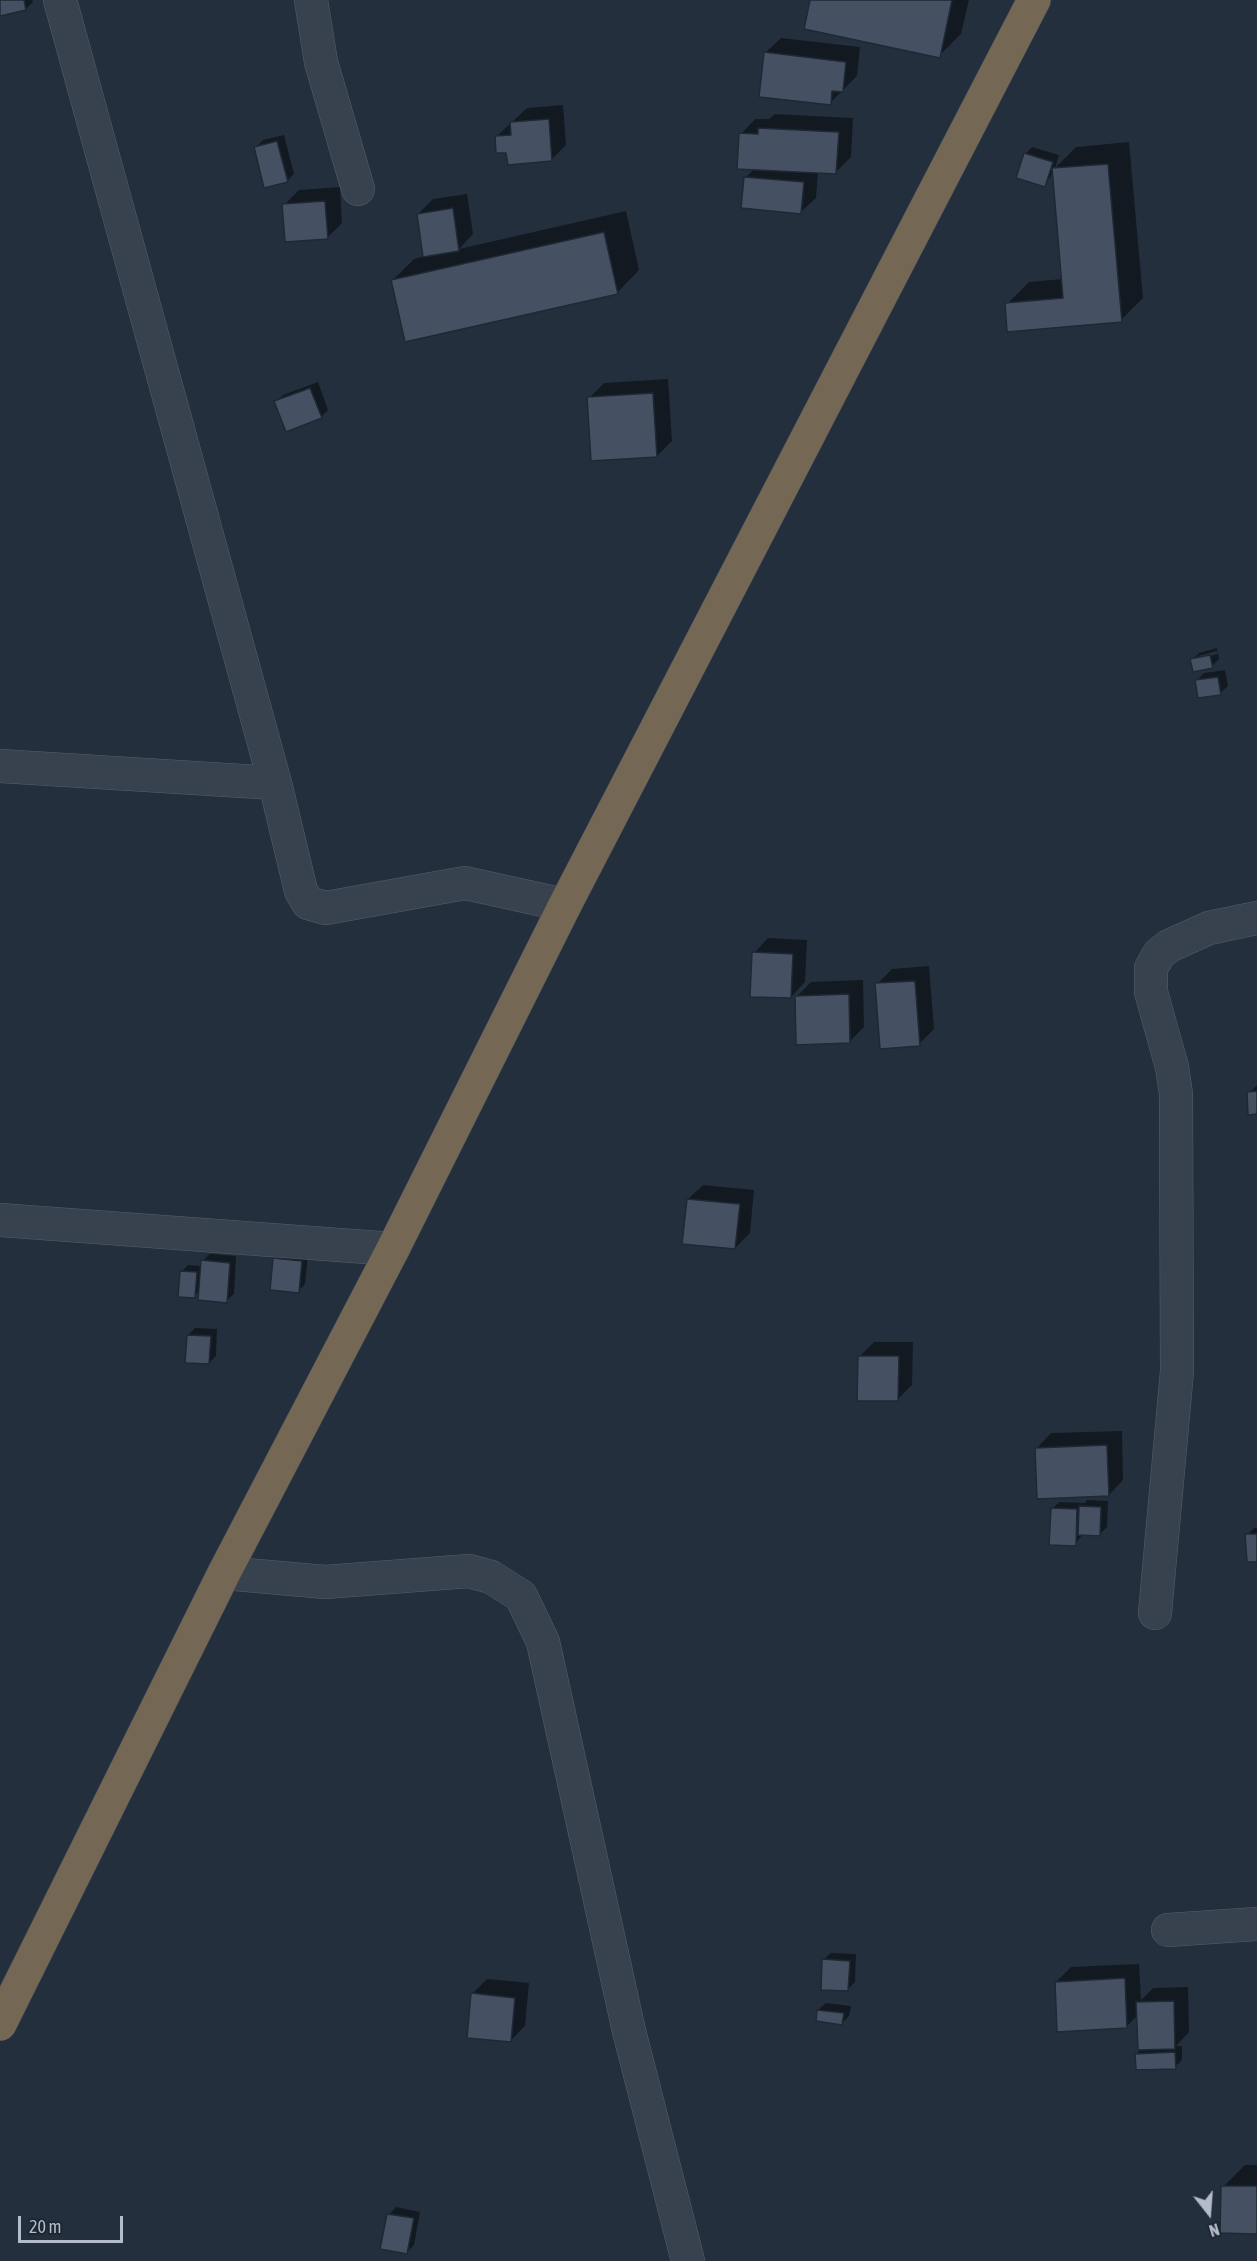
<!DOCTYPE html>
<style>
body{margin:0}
#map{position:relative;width:1257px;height:2261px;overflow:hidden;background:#242f3e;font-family:"Asap Condensed",sans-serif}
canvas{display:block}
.north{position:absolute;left:1179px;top:2183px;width:60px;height:60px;-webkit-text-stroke:4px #1d2633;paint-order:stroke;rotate:163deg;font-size:16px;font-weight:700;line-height:24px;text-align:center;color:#b4bcc9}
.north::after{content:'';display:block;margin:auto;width:21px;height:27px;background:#b4bcc9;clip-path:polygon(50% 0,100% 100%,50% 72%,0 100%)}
.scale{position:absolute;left:18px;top:2216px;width:105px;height:27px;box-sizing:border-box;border:3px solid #b4bcc9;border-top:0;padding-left:8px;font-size:18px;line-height:21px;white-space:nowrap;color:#b4bcc9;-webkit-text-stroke:4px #1d2633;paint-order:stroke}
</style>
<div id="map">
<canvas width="1257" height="2261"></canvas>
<div class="north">N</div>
<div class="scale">20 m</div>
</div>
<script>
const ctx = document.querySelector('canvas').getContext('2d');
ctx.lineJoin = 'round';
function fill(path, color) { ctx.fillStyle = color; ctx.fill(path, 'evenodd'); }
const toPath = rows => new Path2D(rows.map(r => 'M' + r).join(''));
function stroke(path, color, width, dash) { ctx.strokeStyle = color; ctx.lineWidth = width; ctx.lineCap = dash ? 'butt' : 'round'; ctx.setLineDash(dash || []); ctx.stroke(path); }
const shadow = toPath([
 [0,0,32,0,33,2,26,9,0,14],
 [812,0,969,0,961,34,939,56],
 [781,38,860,47,857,76,830,103,766,52],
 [563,105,566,145,551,160,497,136,527,108],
 [775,114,853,118,851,157,836,172,818,171,816,198,801,212,745,178,755,168,741,134,755,119,769,119],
 [284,135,294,174,287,181,256,147,263,140],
 [1129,142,1143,298,1121,320,1007,304,1029,282,1063,279,1054,171,1045,185,1025,154,1032,147,1059,155,1055,168,1076,147],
 [340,187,342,223,328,237,284,205,299,190],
 [467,194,473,234,459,249,626,211,639,270,617,293,392,281,414,259,425,256,418,214,433,199],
 [668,379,672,441,657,456,589,398,604,383],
 [318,382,328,410,321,417,276,402,283,395],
 [1217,648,1219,659,1212,666,1192,660,1199,653],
 [1217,651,1218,654,1198,659,1198,656],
 [1225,670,1228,686,1220,693,1197,680,1204,673],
 [768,938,807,940,805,982,791,997,754,953],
 [929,966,934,1029,919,1044,877,984,892,969],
 [863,980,864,1027,849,1042,796,997,811,982],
 [1256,1086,1257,1086,1257,1113,1249,1093],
 [703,1185,754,1190,750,1233,735,1248,688,1199],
 [282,1252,308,1254,305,1284,298,1291,275,1259],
 [210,1254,236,1256,234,1294,226,1301,200,1290,194,1296,181,1272,188,1265,202,1266,202,1261],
 [195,1328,217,1329,216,1356,209,1363,188,1335],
 [874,1342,913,1342,912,1385,898,1399,860,1356],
 [1122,1431,1123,1480,1109,1495,1037,1448,1051,1433],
 [1087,1500,1108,1501,1107,1527,1100,1534,1083,1534,1075,1544,1052,1509,1059,1502,1085,1503],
 [1254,1528,1257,1528,1257,1560,1247,1535],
 [831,1953,856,1954,855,1982,848,1989,823,1960],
 [1139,1964,1141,2000,1153,1988,1188,1987,1189,2032,1176,2046,1182,2046,1182,2060,1175,2067,1136,2054,1142,2048,1138,2015,1126,2027,1056,1982,1071,1967],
 [487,1979,529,1983,525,2026,510,2041,472,1994],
 [826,2003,851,2006,849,2016,842,2023,818,2010],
 [1245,2165,1257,2165,1257,2232,1223,2187],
 [396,2207,420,2212,414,2245,407,2252,389,2215]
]);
const building = toPath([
 [0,0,24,0,26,10,0,16,0,0],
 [810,0,952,0,940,58,804,29,810,0],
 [764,52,846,62,843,92,832,91,831,105,759,97,764,52],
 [549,119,552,161,508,165,506,153,496,153,495,136,511,135,510,122,549,119],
 [758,128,839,132,836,174,737,169,739,133,758,134,758,128],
 [277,141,288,182,264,188,254,147,277,141],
 [1024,153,1053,162,1045,187,1016,178,1024,153],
 [1108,164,1122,322,1007,332,1005,303,1063,298,1052,168,1108,164],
 [744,177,804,182,801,214,741,208,744,177],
 [325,201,328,239,285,242,282,204,325,201],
 [453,208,459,251,423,257,417,214,453,208],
 [604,232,618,294,405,342,391,280,604,232],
 [310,388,322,418,286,432,274,401,310,388],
 [653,393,657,457,591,461,587,397,653,393],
 [1210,655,1213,668,1193,672,1190,659,1210,655],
 [1218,677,1221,695,1198,698,1195,680,1218,677],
 [752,952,793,954,791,998,750,997,752,952],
 [915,981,920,1046,880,1049,875,983,915,981],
 [849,994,850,1043,796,1045,795,996,849,994],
 [1257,1091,1257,1114,1248,1115,1247,1092,1257,1091],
 [687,1199,740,1204,735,1249,682,1244,687,1199],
 [273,1258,302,1261,299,1293,270,1290,273,1258],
 [201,1260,230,1263,227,1303,198,1300,201,1260],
 [180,1271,197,1272,195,1298,178,1297,180,1271],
 [187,1335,211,1336,209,1364,185,1363,187,1335],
 [858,1356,899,1356,898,1401,857,1401,858,1356],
 [1107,1445,1109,1496,1037,1499,1035,1448,1107,1445],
 [1079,1506,1101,1507,1100,1536,1078,1535,1079,1506],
 [1051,1508,1077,1509,1076,1546,1049,1545,1051,1508],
 [1245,1534,1257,1534,1257,1562,1247,1562,1245,1534],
 [822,1959,850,1961,848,1991,821,1990,822,1959],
 [1125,1978,1127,2028,1057,2032,1055,1982,1125,1978],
 [471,1993,515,1998,511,2042,467,2038,471,1993],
 [1174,2001,1175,2049,1138,2050,1136,2002,1174,2001],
 [817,2010,844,2013,842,2025,816,2021,817,2010],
 [1175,2052,1176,2069,1136,2070,1135,2054,1175,2052],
 [1221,2186,1257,2186,1257,2234,1220,2233,1221,2186],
 [387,2214,414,2218,407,2254,380,2249,387,2214]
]);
const minor = toPath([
 [60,0,275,783,301,891,308,903,326,908,465,883,565,905],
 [311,0,321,62,358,189],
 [0,766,275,783],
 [0,1220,393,1249],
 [224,1573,325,1582,469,1571,491,1577,521,1596,543,1642,629,2031,688,2261],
 [1155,1613,1177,1371,1176,1094,1172,1067,1151,992,1151,968,1159,954,1169,946,1209,928,1257,918],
 [1168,1930,1257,1924]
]);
const highway = toPath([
 [0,2024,224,1573,393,1249,565,905,1034,0]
]);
fill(shadow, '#0007');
fill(building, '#455162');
stroke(building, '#1f2835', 1.5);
stroke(minor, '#565f6c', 34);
stroke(highway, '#434c59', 34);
stroke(minor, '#38414e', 33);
stroke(highway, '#746855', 33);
</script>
